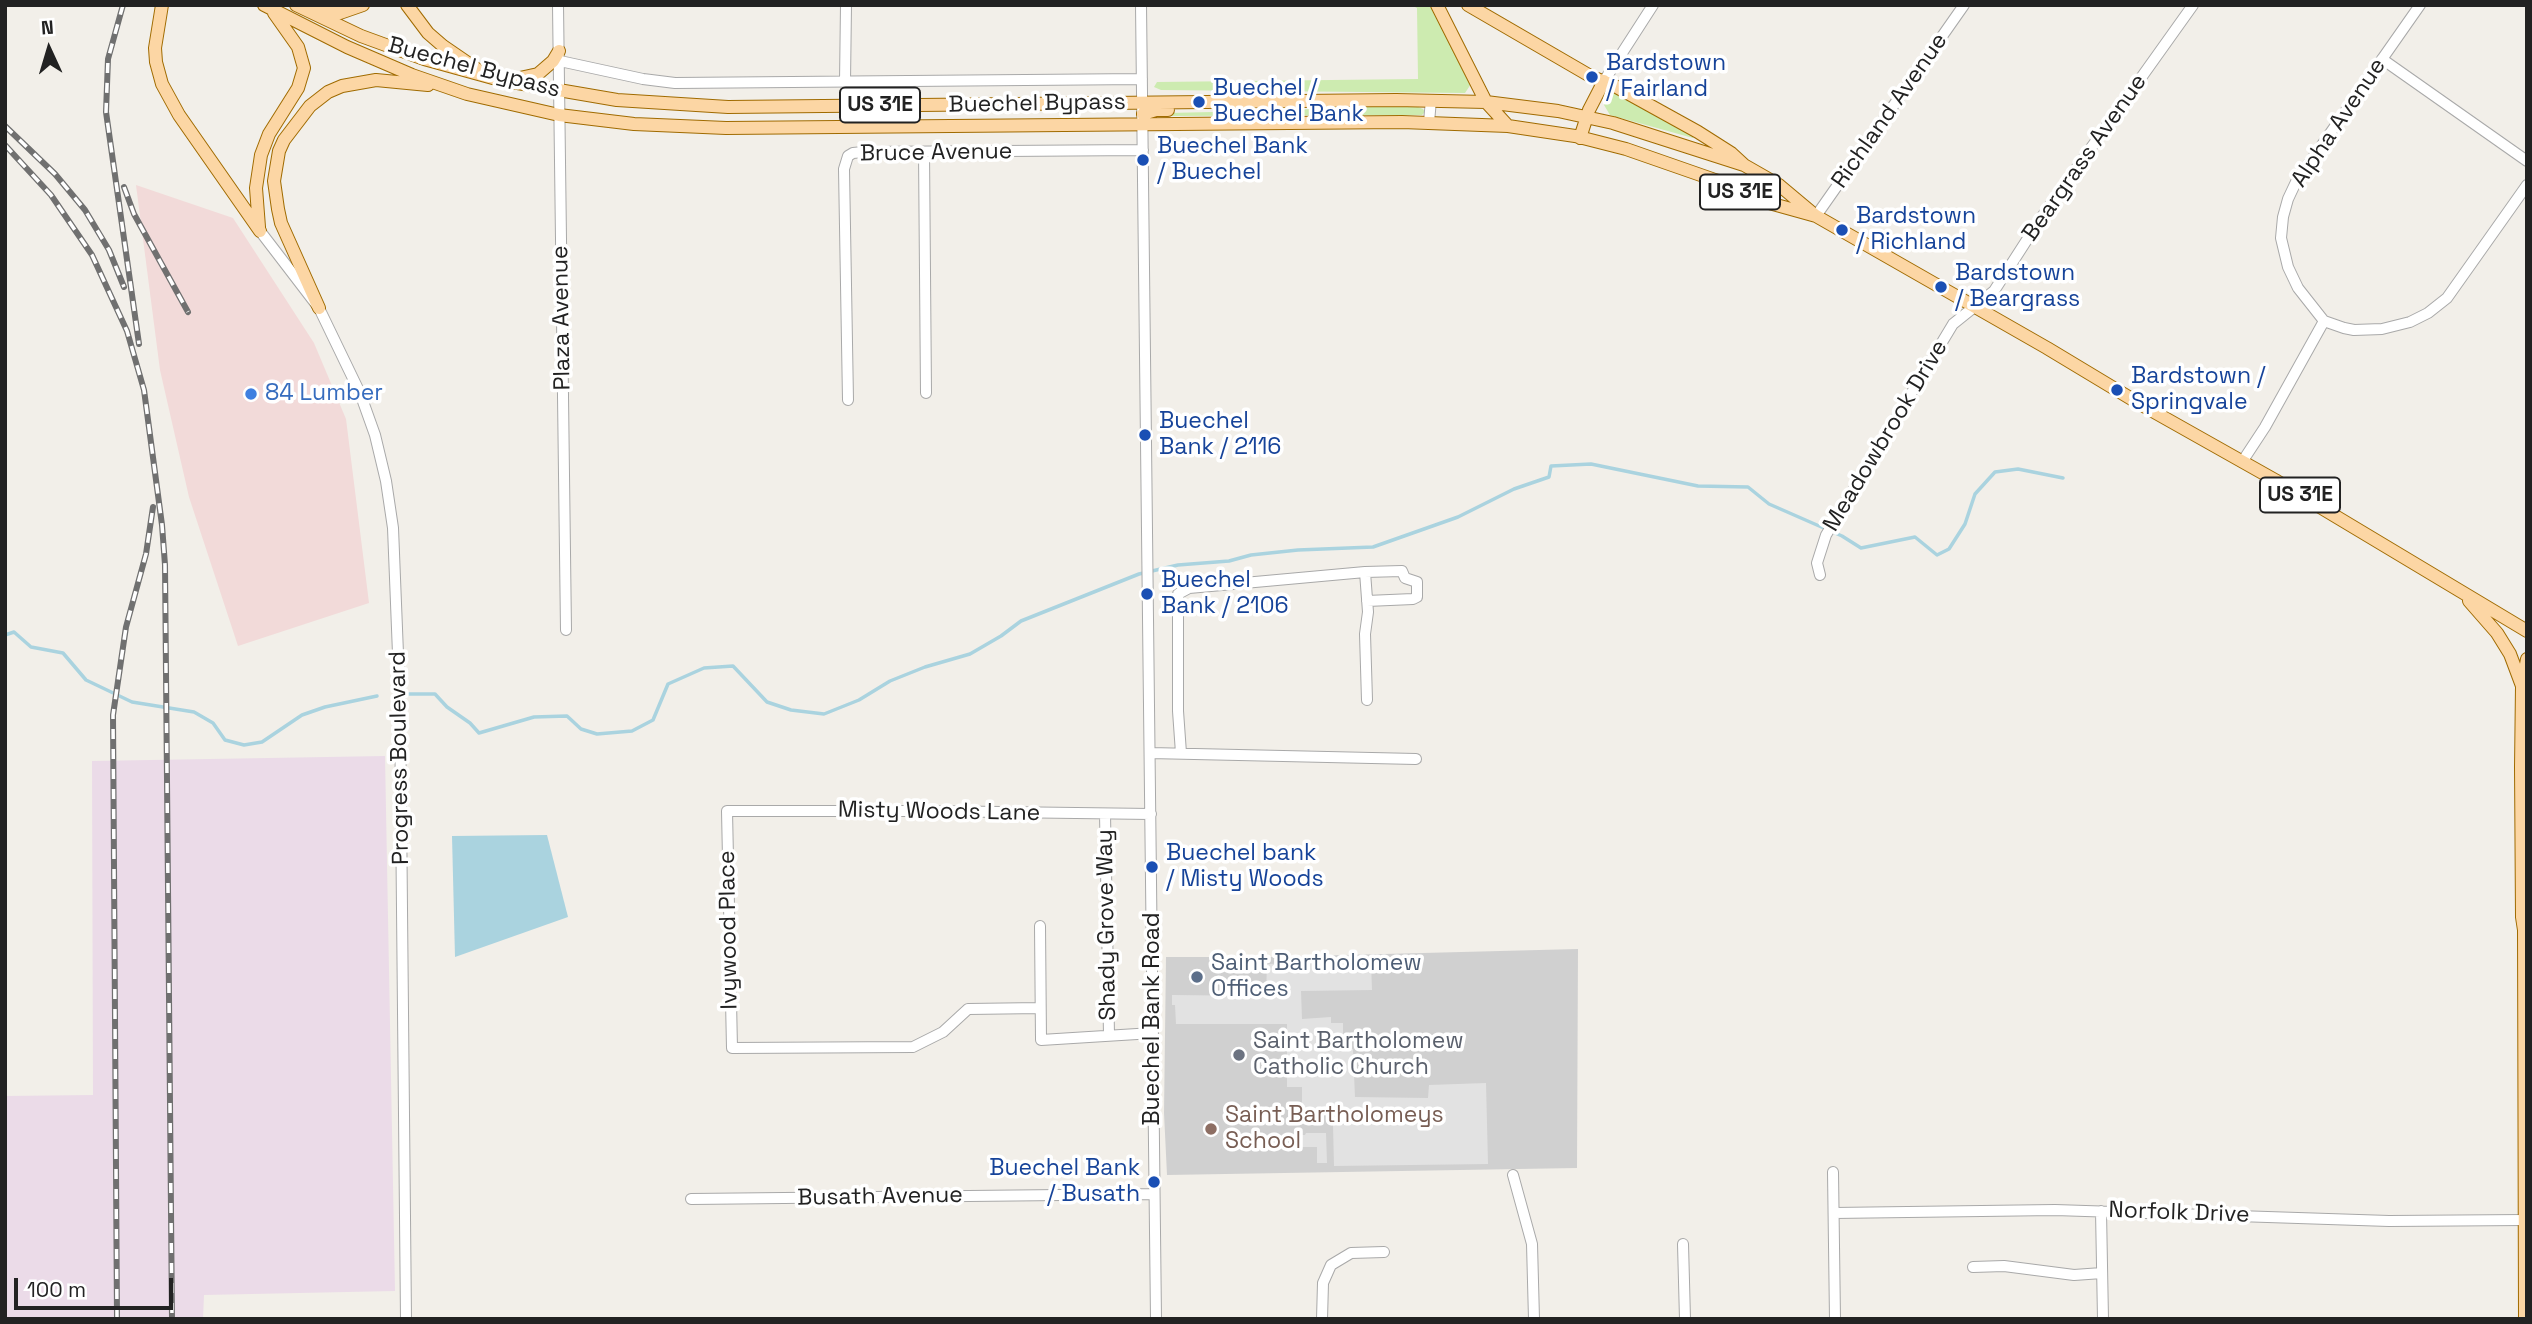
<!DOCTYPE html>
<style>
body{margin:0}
#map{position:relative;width:2532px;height:1324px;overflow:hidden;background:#f2efe9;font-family:"Space Grotesk",sans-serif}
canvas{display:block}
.frame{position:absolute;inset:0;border:7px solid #222;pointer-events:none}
.north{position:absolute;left:14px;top:14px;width:70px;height:70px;-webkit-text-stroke:5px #fff;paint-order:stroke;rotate:356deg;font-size:19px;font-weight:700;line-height:28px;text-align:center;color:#222}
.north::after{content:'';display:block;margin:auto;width:24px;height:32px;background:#222;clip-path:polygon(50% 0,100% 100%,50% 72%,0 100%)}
.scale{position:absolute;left:14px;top:1278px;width:159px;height:32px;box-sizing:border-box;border:4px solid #222;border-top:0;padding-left:9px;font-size:21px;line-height:24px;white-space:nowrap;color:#222;-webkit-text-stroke:5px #fff;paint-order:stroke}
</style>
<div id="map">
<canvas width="2532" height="1324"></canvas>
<div class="frame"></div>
<div class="north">N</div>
<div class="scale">100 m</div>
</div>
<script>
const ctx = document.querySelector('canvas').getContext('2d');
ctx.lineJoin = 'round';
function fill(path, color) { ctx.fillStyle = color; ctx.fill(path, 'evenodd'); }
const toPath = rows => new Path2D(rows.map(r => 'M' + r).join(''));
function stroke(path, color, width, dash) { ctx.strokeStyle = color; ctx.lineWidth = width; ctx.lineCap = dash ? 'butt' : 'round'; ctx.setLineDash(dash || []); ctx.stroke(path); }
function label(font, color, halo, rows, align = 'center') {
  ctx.font = font + ' "Space Grotesk",sans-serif'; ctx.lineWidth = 7; ctx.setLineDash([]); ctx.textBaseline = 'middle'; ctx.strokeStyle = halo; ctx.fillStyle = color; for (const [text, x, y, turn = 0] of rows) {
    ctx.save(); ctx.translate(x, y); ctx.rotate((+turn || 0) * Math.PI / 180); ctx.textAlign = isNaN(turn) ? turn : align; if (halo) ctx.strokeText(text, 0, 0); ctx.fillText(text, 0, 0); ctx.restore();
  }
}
const commercial = toPath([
 [136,185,233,218,314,343,346,419,369,603,238,646,189,497,160,370]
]);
const industrial = toPath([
 [385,756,395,1291,204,1295,203,1319,5,1319,5,1096,93,1095,92,761]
]);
const religious = toPath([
 [1578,949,1577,1168,1167,1175,1164,1113,1166,957,1267,957]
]);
const grass = toPath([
 [1411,5,1431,5,1471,84,1465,93,1161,90,1154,87,1157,82,1418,79,1417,8],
 [1613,92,1693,136,1693,138,1610,115,1604,105,1606,99],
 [1413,105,1423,109,1425,112,1422,115,1164,116,1168,113,1300,110,1333,106]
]);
const parking = toPath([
 [1371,961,1372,990,1301,991,1302,1019,1331,1017,1331,1023,1343,1023,1343,1048,1353,1049,1355,1097,1428,1098,1429,1085,1486,1083,1488,1164,1334,1166,1333,1125,1344,1125,1343,1111,1302,1111,1302,1087,1287,1087,1287,1024,1176,1024,1175,1005,1172,1005,1172,995,1266,996,1267,964],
 [1306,1133,1326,1133,1327,1163,1317,1163,1317,1147,1298,1147,1298,1135,1305,1135]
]);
const water = toPath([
 [547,835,568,917,455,957,452,836]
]);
const stream = toPath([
 [5,635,14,632,31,647,63,653,86,680,132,702,194,712,213,723,225,740,244,745,262,742,302,715,325,707,377,696],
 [409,694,435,694,447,707,470,723,479,733,534,717,567,716,581,729,597,734,632,731,653,720,668,684,704,668,733,666,767,702,791,710,824,714,859,700,890,681,925,667,970,654,1001,636,1021,621,1139,574,1178,565,1229,561,1251,555,1298,550,1373,547,1458,517,1514,489,1549,477,1551,466,1591,464,1698,486,1748,487,1769,504,1842,536,1861,548,1915,537,1937,555,1949,549,1965,524,1975,494,1995,472,2018,469,2063,478]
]);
const minor = toPath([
 [558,5,566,630],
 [1141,5,1156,1319],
 [2420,5,2296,182,2288,199,2283,217,2281,238,2288,267,2298,288,2324,321,2344,328,2354,330,2382,329,2410,322,2428,313,2447,298,2527,185],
 [2382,59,2527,161],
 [560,61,643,79,675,83,1142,79],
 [1604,81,1653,5],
 [845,82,846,5],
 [1429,122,1431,100],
 [924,152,926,393],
 [1816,216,1964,5],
 [260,231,319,308,360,393,375,435,386,481,393,528,400,704,406,1319],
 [848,400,844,169,848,156,853,153,863,152,1143,150],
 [2242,462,2265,427,2324,321],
 [1365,572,1402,571,1405,578,1417,582,1417,597,1413,599,1367,601],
 [1820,575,1817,563,1826,535,1953,324,1994,291,2041,218,2193,5],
 [1150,753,1416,759],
 [1181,753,1178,711,1178,594,1189,588,1365,572,1368,612,1365,634,1367,700],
 [1105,814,1109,1035],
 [1040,926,1041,1040,1153,1033],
 [1040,1008,968,1009,943,1032,913,1047,732,1048,727,811,926,811,1151,814],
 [1833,1172,1835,1319],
 [1513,1175,1532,1244,1534,1319],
 [691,1199,1154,1194],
 [2101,1211,2103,1319],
 [1834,1213,2055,1210,2389,1221,2525,1220],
 [1683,1244,1685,1319],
 [1973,1267,2004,1266,2074,1275,2102,1273],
 [1322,1319,1323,1283,1331,1265,1351,1253,1384,1252]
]);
const major = toPath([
 [162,5,155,48,156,62,162,84,179,115,260,231],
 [264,5,347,47,412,75,467,94,559,115,634,124,726,128,1402,122,1508,126,1575,136,1626,149,1715,180,1762,201,1816,216],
 [296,5,361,36,424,59,500,80,617,100,728,107,1396,100,1486,102,1558,111,1613,123,1744,165],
 [407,5,428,33,443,46,478,70],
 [1437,5,1486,102,1508,126],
 [1468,5,1592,77,1613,85,1698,132,1731,153,1744,165,1779,185,1816,216,2047,348,2140,404,2275,480,2527,631],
 [316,11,340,13,363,5],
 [515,79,538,74,553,61,559,51],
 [1143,114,1156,110,1168,110],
 [1580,138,1589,110,1604,81],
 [259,227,256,188,261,155,269,134,298,88,304,68,298,47,274,13],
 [319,308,281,223,278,209,274,181,279,151,284,140,310,106,328,92,342,86,376,80,428,85],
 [2469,601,2497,633,2510,654,2522,686],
 [2525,1319,2524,930,2522,917,2521,767,2522,686,2527,659]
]);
const rail = toPath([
 [123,5,108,59,106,112,139,344],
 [5,126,55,174,85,210,109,250,124,287],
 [5,145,51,195,92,255,127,331,144,390,162,525,165,565,172,1319],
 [124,187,134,214,188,312],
 [117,1319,113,715,126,627,146,554,153,507]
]);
const markers = [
 [1592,77,7,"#1a4fb4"],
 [1199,102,7,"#1a4fb4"],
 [1143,160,7,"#1a4fb4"],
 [1842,230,7,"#1a4fb4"],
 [1941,287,7,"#1a4fb4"],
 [2117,390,7,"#1a4fb4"],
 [251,394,7,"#3f7fe0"],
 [1145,435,7,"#1a4fb4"],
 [1147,594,7,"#1a4fb4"],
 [1152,867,7,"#1a4fb4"],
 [1197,977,7,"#5c6f8a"],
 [1239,1055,7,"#6b7280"],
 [1211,1129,7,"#8d6e63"],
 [1154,1182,7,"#1a4fb4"]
];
const shields = [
 [880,105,80],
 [1740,192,80],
 [2300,495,80]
];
const shieldNames = [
 ["US 31E",880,105],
 ["US 31E",1740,192],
 ["US 31E",2300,495]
];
const transitNames = [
 ["Bardstown",1606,64],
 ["/ Fairland",1606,90],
 ["Buechel /",1213,89],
 ["Buechel Bank",1213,115],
 ["Buechel Bank",1157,147],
 ["/ Buechel",1157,173],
 ["Bardstown",1856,217],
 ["/ Richland",1856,243],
 ["Bardstown",1955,274],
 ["/ Beargrass",1955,300],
 ["Bardstown /",2131,377],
 ["Springvale",2131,403],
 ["Buechel",1159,422],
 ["Bank / 2116",1159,448],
 ["Buechel",1161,581],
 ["Bank / 2106",1161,607],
 ["Buechel bank",1166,854],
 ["/ Misty Woods",1166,880],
 ["Buechel Bank",1140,1169,"right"],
 ["/ Busath",1140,1195,"right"]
];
const streetNames = [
 ["Buechel Bypass",474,68,15],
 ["Buechel Bypass",1037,104,-1],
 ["Richland Avenue",1890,111,-55],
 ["Alpha Avenue",2339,123,-56],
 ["Bruce Avenue",936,153,-1],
 ["Beargrass Avenue",2085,158,-55],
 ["Plaza Avenue",562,318,-91],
 ["Meadowbrook Drive",1886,436,-59],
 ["Progress Boulevard",400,758,-91],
 ["Misty Woods Lane",939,812,1],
 ["Shady Grove Way",1107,925,-91],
 ["Ivywood Place",729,930,-91],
 ["Buechel Bank Road",1153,1019,-90],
 ["Busath Avenue",880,1197,-1],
 ["Norfolk Drive",2179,1213,2]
];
const shopNames = [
 ["84 Lumber",265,394]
];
const serviceNames = [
 ["Saint Bartholomew",1211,964],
 ["Offices",1211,990]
];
const worshipNames = [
 ["Saint Bartholomew",1253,1042],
 ["Catholic Church",1253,1068]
];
const educationNames = [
 ["Saint Bartholomeys",1225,1116],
 ["School",1225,1142]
];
fill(commercial, '#f2dad9');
fill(industrial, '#ebdbe8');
fill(religious, '#d0d0d0');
fill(grass, '#cdebb0');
fill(parking, '#e2e2e2');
fill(water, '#aad3df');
stroke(stream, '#aad3df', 3.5);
stroke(minor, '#a9a9a9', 12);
stroke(major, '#a06b00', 14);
stroke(minor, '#fff', 10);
stroke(major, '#fcd6a4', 12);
stroke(rail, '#707070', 6);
stroke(rail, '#fff', 3.5, [10]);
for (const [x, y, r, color] of markers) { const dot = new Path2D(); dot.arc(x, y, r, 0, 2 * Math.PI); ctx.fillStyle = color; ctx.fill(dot); stroke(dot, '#fff', 2.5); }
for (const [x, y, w] of shields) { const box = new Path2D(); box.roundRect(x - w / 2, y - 17.5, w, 35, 5); ctx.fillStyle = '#fff'; ctx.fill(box); stroke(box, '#222', 2); }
label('bold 21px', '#222', null, shieldNames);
label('23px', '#164399', '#fff', transitNames, 'left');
label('23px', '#222', '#fff', streetNames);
label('23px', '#366cbe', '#fff', shopNames, 'left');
label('23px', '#4e5e75', '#fff', serviceNames, 'left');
label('23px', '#5b616d', '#fff', worshipNames, 'left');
label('23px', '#785e54', '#fff', educationNames, 'left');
</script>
